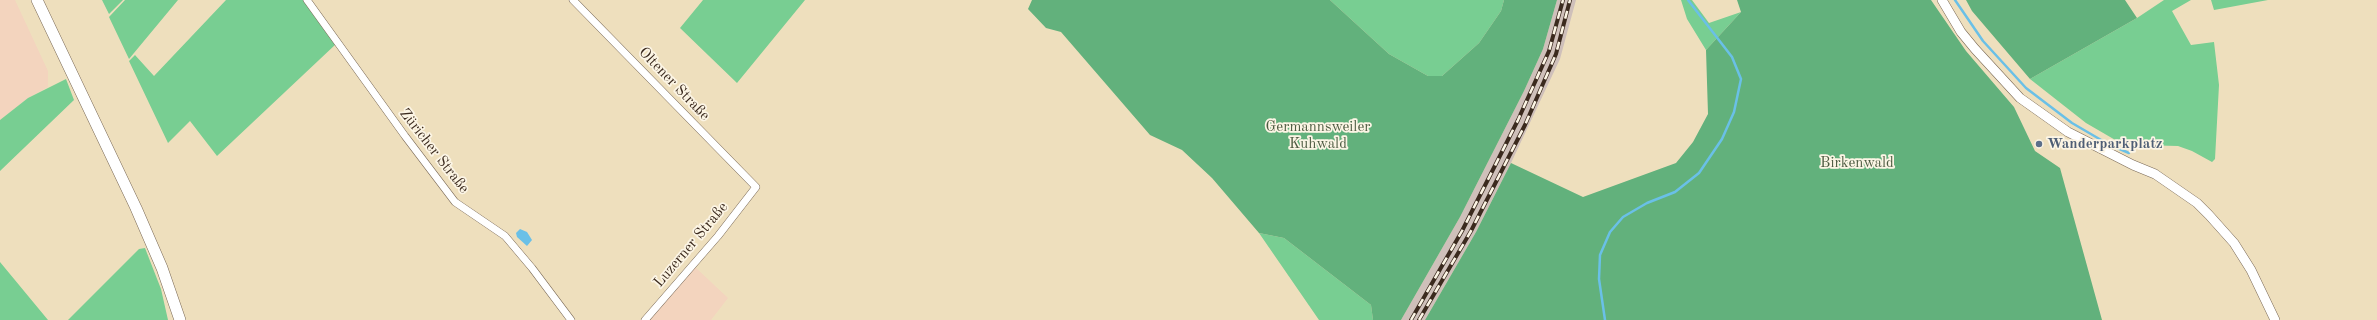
<!DOCTYPE html>
<meta charset="utf-8">
<style>
body{margin:0}
canvas{display:block;background:#eedfbd}
</style>
<canvas width="2377" height="320"></canvas>
<script>
const ctx = document.querySelector('canvas').getContext('2d');
ctx.lineJoin = 'round';
function fill(path, color) { ctx.fillStyle = color; ctx.fill(path, 'evenodd'); }
const toPath = rows => new Path2D(rows.map(r => 'M' + r).join(''));
function stroke(path, color, width, dash) { ctx.strokeStyle = color; ctx.lineWidth = width; ctx.lineCap = dash ? 'butt' : 'round'; ctx.setLineDash(dash || []); ctx.stroke(path); }
function label(font, color, halo, rows, align = 'center') {
  ctx.font = font + ' "Old Standard TT",serif'; ctx.lineWidth = 3.5; ctx.setLineDash([]); ctx.textBaseline = 'middle'; ctx.strokeStyle = halo; ctx.fillStyle = color; for (const [text, x, y, turn = 0] of rows) {
    ctx.save(); ctx.translate(x, y); ctx.rotate((+turn || 0) * Math.PI / 180); ctx.textAlign = isNaN(turn) ? turn : align; if (halo) ctx.strokeText(text, 0, 0); ctx.fillText(text, 0, 0); ctx.restore();
  }
}
const built = toPath([
 [0,0,15,0,48,71,48,87,28,98,0,120],
 [694,266,728,298,711,320,648,320]
]);
const industrial = toPath([
 [1557,0,1576,0,1560,59,1511,163,1476,232,1425,320,1401,320,1460,217,1524,91,1543,49]
]);
const green = toPath([
 [102,0,123,0,109,14],
 [125,0,178,0,129,59,109,17],
 [226,0,305,0,336,44,217,156,190,121,168,143,129,61,135,55,154,76],
 [703,0,805,0,737,83,680,28],
 [1330,0,1504,0,1501,11,1479,43,1442,76,1428,76,1389,54],
 [1681,0,1692,0,1709,23,1741,12,1706,50,1687,19],
 [2164,0,2191,0,2172,11,2191,45,2214,42,2219,85,2215,159,2212,162,2192,151,2178,146,2139,145,2117,141,2086,123,2030,79,2137,18],
 [2211,0,2268,0,2214,10],
 [66,79,74,100,0,171,0,120,28,98],
 [1259,233,1284,238,1371,305,1373,320,1319,320],
 [145,248,161,289,168,320,68,320,139,249],
 [0,262,48,320,0,320]
]);
const forest = toPath([
 [1032,0,1330,0,1389,54,1428,76,1442,76,1479,43,1501,11,1504,0,1557,0,1543,49,1524,91,1460,217,1401,320,1373,320,1371,305,1284,238,1259,233,1212,178,1182,150,1150,135,1061,32,1046,28,1028,9],
 [1737,0,1931,0,1966,51,2014,107,2035,151,2060,168,2102,320,1425,320,1476,232,1511,163,1583,197,1676,163,1693,142,1708,114,1706,50,1741,12],
 [1966,0,2125,0,2137,18,2030,79,1972,11]
]);
const water = toPath([
 [520,229,527,232,532,240,527,246,517,237,516,233]
]);
const stream = toPath([
 [1955,0,1983,41,2026,88,2072,123,2108,144,2129,153],
 [1605,320,1599,279,1600,255,1610,232,1623,217,1647,203,1675,192,1699,173,1722,139,1734,112,1741,79,1732,57,1688,0]
]);
const minor = toPath([
 [307,0,405,136,455,202,505,236,532,268,571,320],
 [573,0,756,187,718,236,645,320]
]);
const tertiary = toPath([
 [1942,0,1961,32,1975,49,2020,98,2068,132,2133,165,2155,174,2197,203,2209,215,2234,243,2251,270,2275,320]
]);
const primary = toPath([
 [37,0,136,208,162,268,180,320]
]);
const rail = toPath([
 [1411,320,1462,231,1518,120,1549,51,1563,0],
 [1419,320,1471,231,1525,125,1556,54,1570,0]
]);
const markers = [
 [2039,144,4,"#5c6f8a"]
];
const streetNames = [
 ["Oltener Straße",674,84,46],
 ["Züricher Straße",434,151,52],
 ["Luzerner Straße",691,245,-50]
];
const parkNames = [
 ["Germannsweiler",1318,127],
 ["Kuhwald",1318,144],
 ["Birkenwald",1857,163]
];
const serviceNames = [
 ["Wanderparkplatz",2047,144]
];
fill(built, '#f3d4be');
fill(industrial, '#cfc0ba');
fill(green, '#78ce92');
fill(forest, '#62b17c');
fill(water, '#6ac0e7');
stroke(stream, '#6ac0e7', 2.5);
stroke(minor, '#7a6956', 8);
stroke(tertiary, '#7a6956', 10);
stroke(primary, '#7a6956', 12);
stroke(minor, '#fff', 7);
stroke(tertiary, '#fff', 9);
stroke(primary, '#fff', 11);
stroke(rail, '#3b2a1e', 4);
stroke(rail, '#fcf5e5', 2.5, [8]);
for (const [x, y, r, color] of markers) { const dot = new Path2D(); dot.arc(x, y, r, 0, 2 * Math.PI); ctx.fillStyle = color; ctx.fill(dot); stroke(dot, '#fcf5e5', 1.5); }
label('15px', '#3b2a1e', '#fcf5e5', streetNames);
label('15px', '#4d5b41', '#fcf5e5', parkNames);
label('bold 15px', '#4e5e75', '#fcf5e5', serviceNames, 'left');
</script>
